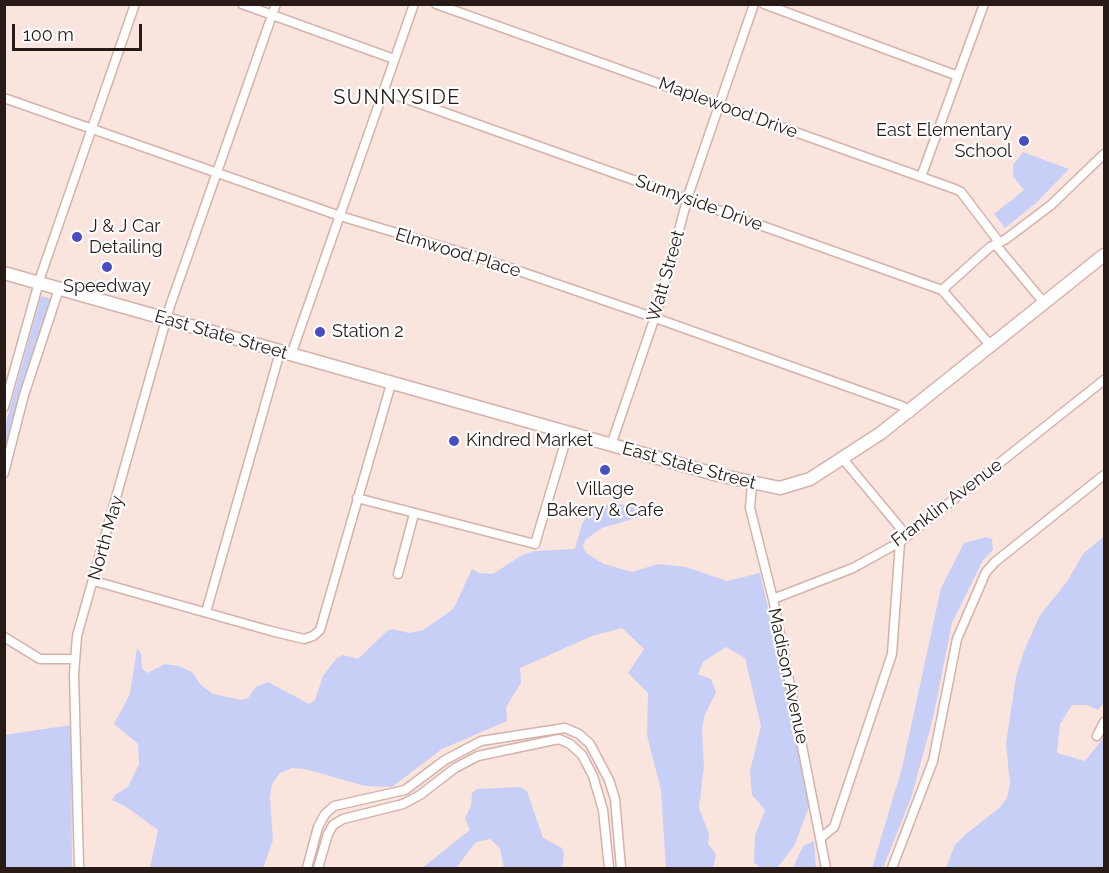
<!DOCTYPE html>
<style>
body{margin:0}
#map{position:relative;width:1109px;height:873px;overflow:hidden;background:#fae4de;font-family:Raleway,sans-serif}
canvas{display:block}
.frame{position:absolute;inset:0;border:6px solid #271a17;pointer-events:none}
.scale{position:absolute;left:12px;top:24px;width:130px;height:27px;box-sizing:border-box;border:3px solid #271a17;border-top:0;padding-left:8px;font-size:18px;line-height:21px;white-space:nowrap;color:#271a17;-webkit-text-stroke:4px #fff;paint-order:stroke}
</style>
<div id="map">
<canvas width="1109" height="873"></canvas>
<div class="frame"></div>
<div class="scale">100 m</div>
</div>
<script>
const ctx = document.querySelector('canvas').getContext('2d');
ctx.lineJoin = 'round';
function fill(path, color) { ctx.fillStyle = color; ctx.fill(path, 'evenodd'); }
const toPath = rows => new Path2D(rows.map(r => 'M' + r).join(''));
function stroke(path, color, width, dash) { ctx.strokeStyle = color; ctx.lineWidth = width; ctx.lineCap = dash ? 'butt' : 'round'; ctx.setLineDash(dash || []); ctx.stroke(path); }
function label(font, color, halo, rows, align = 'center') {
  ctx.font = font + ' Raleway,sans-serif'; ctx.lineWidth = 4.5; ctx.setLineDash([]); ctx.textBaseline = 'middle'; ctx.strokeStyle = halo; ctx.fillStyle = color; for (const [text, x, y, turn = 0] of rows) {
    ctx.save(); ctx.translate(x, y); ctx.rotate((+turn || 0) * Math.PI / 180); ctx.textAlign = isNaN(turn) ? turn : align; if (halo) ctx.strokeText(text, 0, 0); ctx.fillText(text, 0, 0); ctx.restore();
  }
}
const green = toPath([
 [1023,152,1069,169,1036,203,1005,228,994,214,1024,190,1013,176,1013,165],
 [41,296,51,299,49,314,5,463,5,426],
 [615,504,636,505,642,510,639,517,602,528,585,540,583,547,586,553,604,564,632,572,658,564,686,567,727,581,760,573,796,733,809,807,794,846,778,867,761,868,754,863,755,836,765,810,752,795,750,771,761,726,745,658,726,647,703,662,698,674,711,679,716,692,704,717,702,730,704,766,699,808,709,834,708,844,716,854,713,868,666,868,661,790,647,735,648,693,628,673,644,649,622,628,592,636,520,668,521,683,506,707,507,721,442,749,392,787,365,786,305,769,292,768,280,773,272,784,270,798,273,840,263,868,150,868,158,830,125,806,112,800,116,794,128,787,139,764,138,744,114,724,130,694,137,648,141,654,142,668,147,673,165,664,178,666,192,672,201,685,213,694,242,700,248,698,256,687,268,682,309,704,315,700,323,676,336,659,343,655,358,659,387,631,393,629,409,633,423,630,449,612,454,608,472,569,479,573,493,574,522,555,535,551,575,549,582,524,589,512,601,506],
 [1104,536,1104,703,1098,710,1087,705,1072,705,1060,724,1057,753,1085,761,1104,737,1104,868,946,868,955,845,966,834,999,808,1007,798,1010,784,1006,744,1016,677,1024,651,1040,615,1066,583,1083,554],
 [986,537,992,539,993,550,983,560,952,623,933,718,911,798,883,868,872,868,902,768,941,588,964,543],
 [71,725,72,868,5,868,4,735],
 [520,787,527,791,543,838,562,848,564,854,562,868,504,868,500,848,490,839,476,842,456,868,422,868,470,830,465,818,471,806,472,793,477,789],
 [814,841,816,868,793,868,803,846]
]);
const street = toPath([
 [242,4,394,59],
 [436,4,955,189,961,192,999,242],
 [764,4,958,76],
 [384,91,942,290,992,347],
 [4,98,340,216,487,260,661,320,902,406,910,413],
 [921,177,984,4],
 [995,244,1045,304],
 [942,290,990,247,1006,239,1051,205,1104,154],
 [291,355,414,4],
 [4,407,41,275,135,4],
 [611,445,658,308,689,193,754,4],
 [843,459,907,536],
 [4,473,24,395,59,289],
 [752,484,750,508,773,599,826,868],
 [357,498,535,544,568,433],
 [398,574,414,514],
 [94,581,271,631,304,639,313,636,320,630,391,384],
 [773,599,853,568,900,542,1104,380],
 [206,612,280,352],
 [4,637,40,659,73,659],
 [1097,736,1104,722],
 [822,837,834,827,892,654,900,542],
 [79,868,74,674,77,636,170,306,276,4],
 [307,868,318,827,325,814,334,806,405,790,445,760,481,741,565,728,579,734,590,744,609,780,615,799,621,868],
 [318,868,328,834,333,825,343,819,403,804,420,795,455,768,478,756,559,739,570,744,582,755,593,776,603,810,609,868],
 [892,868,933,761,957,639,986,572,995,562,1104,475]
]);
const secondary = toPath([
 [4,273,718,475,780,488,810,479,881,433,1104,255]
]);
const markers = [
 [1024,141,6,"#484dc2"],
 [77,237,6,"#484dc2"],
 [107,267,6,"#484dc2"],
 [320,332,6,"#484dc2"],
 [454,441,6,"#484dc2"],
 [605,470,6,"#484dc2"]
];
const streetNames = [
 ["Maplewood Drive",728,108,20],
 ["Sunnyside Drive",699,203,20],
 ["Elmwood Place",458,253,17],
 ["Watt Street",666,276,-74],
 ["East State Street",221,335,16],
 ["East State Street",689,466,15],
 ["Franklin Avenue",947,503,-37],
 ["North May",106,538,-74],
 ["Madison Avenue",788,676,78]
];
const poiNames = [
 ["East Elementary",1012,131,"right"],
 ["School",1012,152,"right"],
 ["J & J Car",89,227],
 ["Detailing",89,248],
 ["Speedway",107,287,"center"],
 ["Station 2",332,332],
 ["Kindred Market",466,441],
 ["Village",605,490,"center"],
 ["Bakery & Cafe",605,511,"center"]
];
const neighbourhoodNames = [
 ["SUNNYSIDE",397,98]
];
fill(green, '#c7cff7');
stroke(street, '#d5b2a9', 11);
stroke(secondary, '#d5b2a9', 15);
stroke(street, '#fff', 8);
stroke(secondary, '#fff', 12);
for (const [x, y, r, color] of markers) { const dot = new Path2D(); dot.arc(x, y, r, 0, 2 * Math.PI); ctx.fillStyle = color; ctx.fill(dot); stroke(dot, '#fff', 2); }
label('18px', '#271a17', '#fff', streetNames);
label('18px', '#271a17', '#fff', poiNames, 'left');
ctx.letterSpacing = '1.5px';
label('20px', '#271a17', '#fff', neighbourhoodNames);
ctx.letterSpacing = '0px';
</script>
